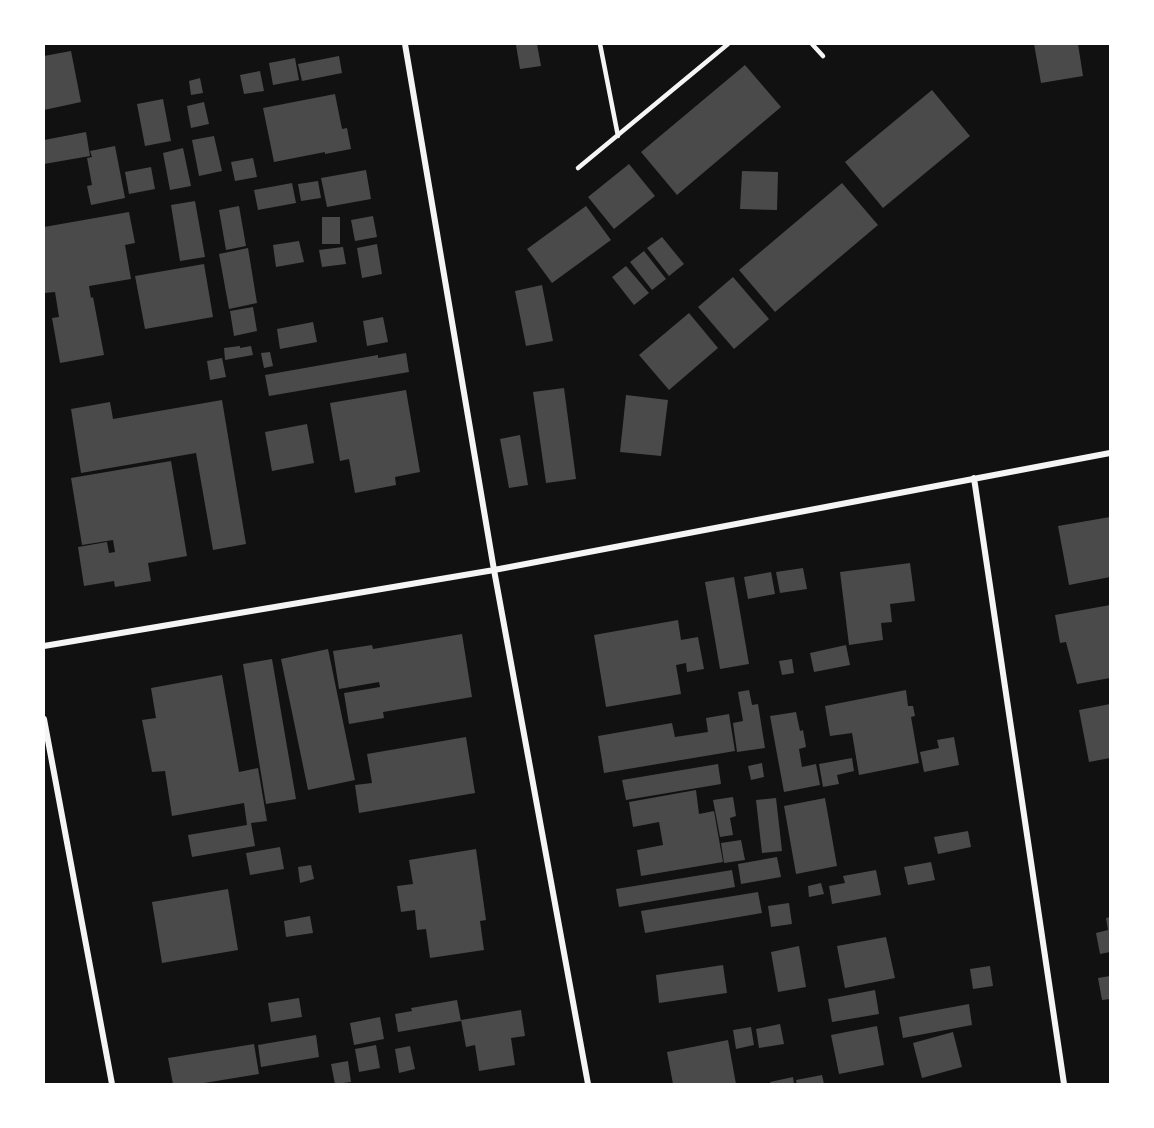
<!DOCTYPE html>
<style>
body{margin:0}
#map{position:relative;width:1154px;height:1128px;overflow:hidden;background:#111;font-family:Raleway,sans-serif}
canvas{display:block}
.frame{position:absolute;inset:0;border:45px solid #fff;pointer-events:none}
</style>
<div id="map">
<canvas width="1154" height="1128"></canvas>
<div class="frame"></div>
</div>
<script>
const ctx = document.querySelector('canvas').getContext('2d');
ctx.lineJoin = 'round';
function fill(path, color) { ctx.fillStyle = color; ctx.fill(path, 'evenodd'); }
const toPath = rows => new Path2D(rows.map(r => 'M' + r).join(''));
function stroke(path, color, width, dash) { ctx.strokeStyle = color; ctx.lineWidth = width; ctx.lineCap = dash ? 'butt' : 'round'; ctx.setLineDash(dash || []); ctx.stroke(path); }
const building = toPath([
 [528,44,537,44,541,66,520,69,516,45],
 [1034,44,1078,44,1083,76,1041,83],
 [71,51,81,102,44,110,44,56],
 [339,56,342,73,302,81,298,64],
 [295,58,299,80,273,85,269,63],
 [745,65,781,107,677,195,641,152],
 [260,71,264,91,244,94,240,75],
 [200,78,203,93,191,95,189,81],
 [932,90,970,136,883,208,845,162],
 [335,94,342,129,347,128,351,149,325,154,325,152,274,162,263,108],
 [163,99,171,141,145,146,137,104],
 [204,102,209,124,191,128,187,106],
 [86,132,90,156,44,164,44,140],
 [214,136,222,171,199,176,192,140],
 [115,146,125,198,91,205,87,186,92,185,87,158,92,157,90,151],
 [183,148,191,186,170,190,163,153],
 [253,158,257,177,235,181,231,162],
 [629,164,655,196,614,229,588,197],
 [151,167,155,189,129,194,125,172],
 [366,170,371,199,327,207,321,178],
 [742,171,778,172,777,210,740,209],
 [318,181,321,198,301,201,298,184],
 [292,183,296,203,258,210,254,190],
 [842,183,878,225,775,312,739,270],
 [195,201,205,257,180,261,171,205],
 [239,206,246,246,226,250,219,210],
 [586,206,611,240,552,283,527,249],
 [129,212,135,243,125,245,131,279,89,286,91,298,93,297,104,355,60,363,52,318,59,317,55,292,44,293,44,227],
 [373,216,377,237,355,241,351,220],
 [322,217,340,217,340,244,322,244],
 [662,237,684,264,669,276,647,248],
 [299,241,304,262,276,267,273,245],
 [377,244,382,274,362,278,357,248],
 [343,247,346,264,322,267,319,250],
 [248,248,257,303,229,309,219,254],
 [644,251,666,279,652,290,630,262],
 [204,264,213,317,145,329,135,276],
 [626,266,649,293,634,305,612,277],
 [733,277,769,319,734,349,698,307],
 [542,285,553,341,526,346,515,291],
 [253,307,257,331,234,336,230,311],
 [689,313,718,348,669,390,639,355],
 [383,317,388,342,367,346,363,321],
 [313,322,317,342,280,349,277,329],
 [240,346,240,348,251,346,253,355,225,360,224,348],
 [270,352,273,366,264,368,261,353],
 [406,353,409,372,269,396,265,375,378,355,378,358],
 [222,358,226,377,210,380,207,361],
 [564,388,576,479,546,483,533,392],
 [406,390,420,472,395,477,396,485,355,493,349,459,340,461,330,403],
 [626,395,668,400,661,456,620,452],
 [222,400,246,544,213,550,196,453,81,473,71,409,110,402,113,419],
 [307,424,314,463,272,471,265,432],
 [520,435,528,485,509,488,500,439],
 [171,461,187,556,148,563,151,581,115,587,114,581,84,586,78,547,107,542,109,553,115,552,113,540,82,545,71,478],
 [1110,517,1110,577,1069,585,1058,526],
 [910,563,915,601,890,604,892,622,881,623,883,640,849,645,840,572],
 [803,568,807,589,780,593,776,572],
 [771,572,775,594,748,599,744,577],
 [734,577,749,664,720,669,705,582],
 [1110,605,1110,678,1077,684,1066,642,1060,643,1055,615],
 [678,620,681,640,698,637,704,669,687,672,686,663,676,665,681,694,606,707,594,635],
 [462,634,472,697,383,712,384,718,349,724,344,693,380,687,379,682,339,689,333,651,372,645,373,649],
 [846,645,850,665,814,672,810,653],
 [328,649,355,780,308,790,281,659],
 [272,659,296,799,266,804,243,664],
 [792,659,794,673,782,675,779,661],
 [222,675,239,772,258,768,267,821,251,823,255,846,192,857,188,835,247,825,244,803,172,816,165,771,152,772,142,720,156,718,151,688],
 [749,690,752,705,758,704,765,748,737,752,733,723,743,721,738,692],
 [906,690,908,706,913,706,915,716,911,717,919,763,859,775,852,733,830,736,825,706],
 [1110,704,1110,758,1089,762,1079,710],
 [796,712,800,731,803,730,806,747,799,749,802,767,816,764,820,785,784,792,770,716],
 [729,714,735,751,604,773,598,736,672,723,675,737,708,732,706,718],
 [466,737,475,793,359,813,355,785,372,783,367,754],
 [954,737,959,765,924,772,920,752,939,748,937,740],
 [852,758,854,771,837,775,839,784,823,787,819,764],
 [762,763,764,777,751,780,748,766],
 [718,764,721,784,626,800,622,780],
 [696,790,699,814,714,811,723,862,641,876,637,850,663,845,659,822,633,827,629,802],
 [733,797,736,816,730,818,733,835,720,837,713,800],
 [776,798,782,851,762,853,756,800],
 [825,798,837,866,796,874,784,806],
 [968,831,971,847,938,854,934,837],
 [741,840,745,860,724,863,721,843],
 [280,847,284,869,250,875,246,853],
 [476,849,486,920,480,921,484,950,430,958,426,929,417,930,415,910,401,912,397,886,413,884,409,860],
 [777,857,781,877,741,884,738,864],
 [931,862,935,880,908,885,904,867],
 [311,865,314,879,300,883,298,867],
 [732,870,735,887,619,907,616,889],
 [876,870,881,895,832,904,829,886,845,883,843,876],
 [821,883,824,894,809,897,808,886],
 [228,889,238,950,162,963,152,902],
 [758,892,762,913,645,933,641,911],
 [789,903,792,924,771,927,768,906],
 [310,916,313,933,286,937,284,921],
 [1110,917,1110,952,1100,954,1096,933,1108,930,1106,918],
 [886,937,895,978,845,988,837,946],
 [799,946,806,987,778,992,771,952],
 [723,965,727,993,659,1003,656,975],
 [990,966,993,986,973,989,970,969],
 [1110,976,1110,999,1102,1000,1098,978],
 [875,990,879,1014,832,1022,828,999],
 [299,998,302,1017,271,1022,268,1003],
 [457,1000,461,1021,398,1032,395,1014,412,1011,411,1008],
 [969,1004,972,1025,903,1038,899,1017],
 [521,1010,525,1036,511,1038,515,1065,479,1071,475,1045,466,1047,461,1020],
 [380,1017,384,1039,354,1045,350,1023],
 [780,1024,784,1044,759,1048,756,1029],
 [877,1026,884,1065,839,1074,831,1035],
 [751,1027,754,1045,736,1049,733,1030],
 [953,1032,962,1067,922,1078,913,1043],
 [316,1035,319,1057,261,1067,258,1045],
 [728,1040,736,1084,673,1084,667,1052],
 [254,1044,259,1074,198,1084,173,1084,168,1058],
 [376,1045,380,1068,359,1072,355,1049],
 [410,1046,415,1069,399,1073,395,1049],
 [348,1061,351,1082,335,1084,331,1064],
 [822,1075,824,1084,797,1084,796,1080],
 [793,1077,794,1084,771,1084,770,1082]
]);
const service = toPath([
 [600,44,618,136],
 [812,44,823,56],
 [578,168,728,44]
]);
const minor = toPath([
 [405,44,494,570,588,1084],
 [974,478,1064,1084],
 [44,646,494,570,1110,453],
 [44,719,112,1084]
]);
fill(building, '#4a4a4a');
stroke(service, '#f5f5f5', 4.5);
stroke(minor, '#f5f5f5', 6);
</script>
